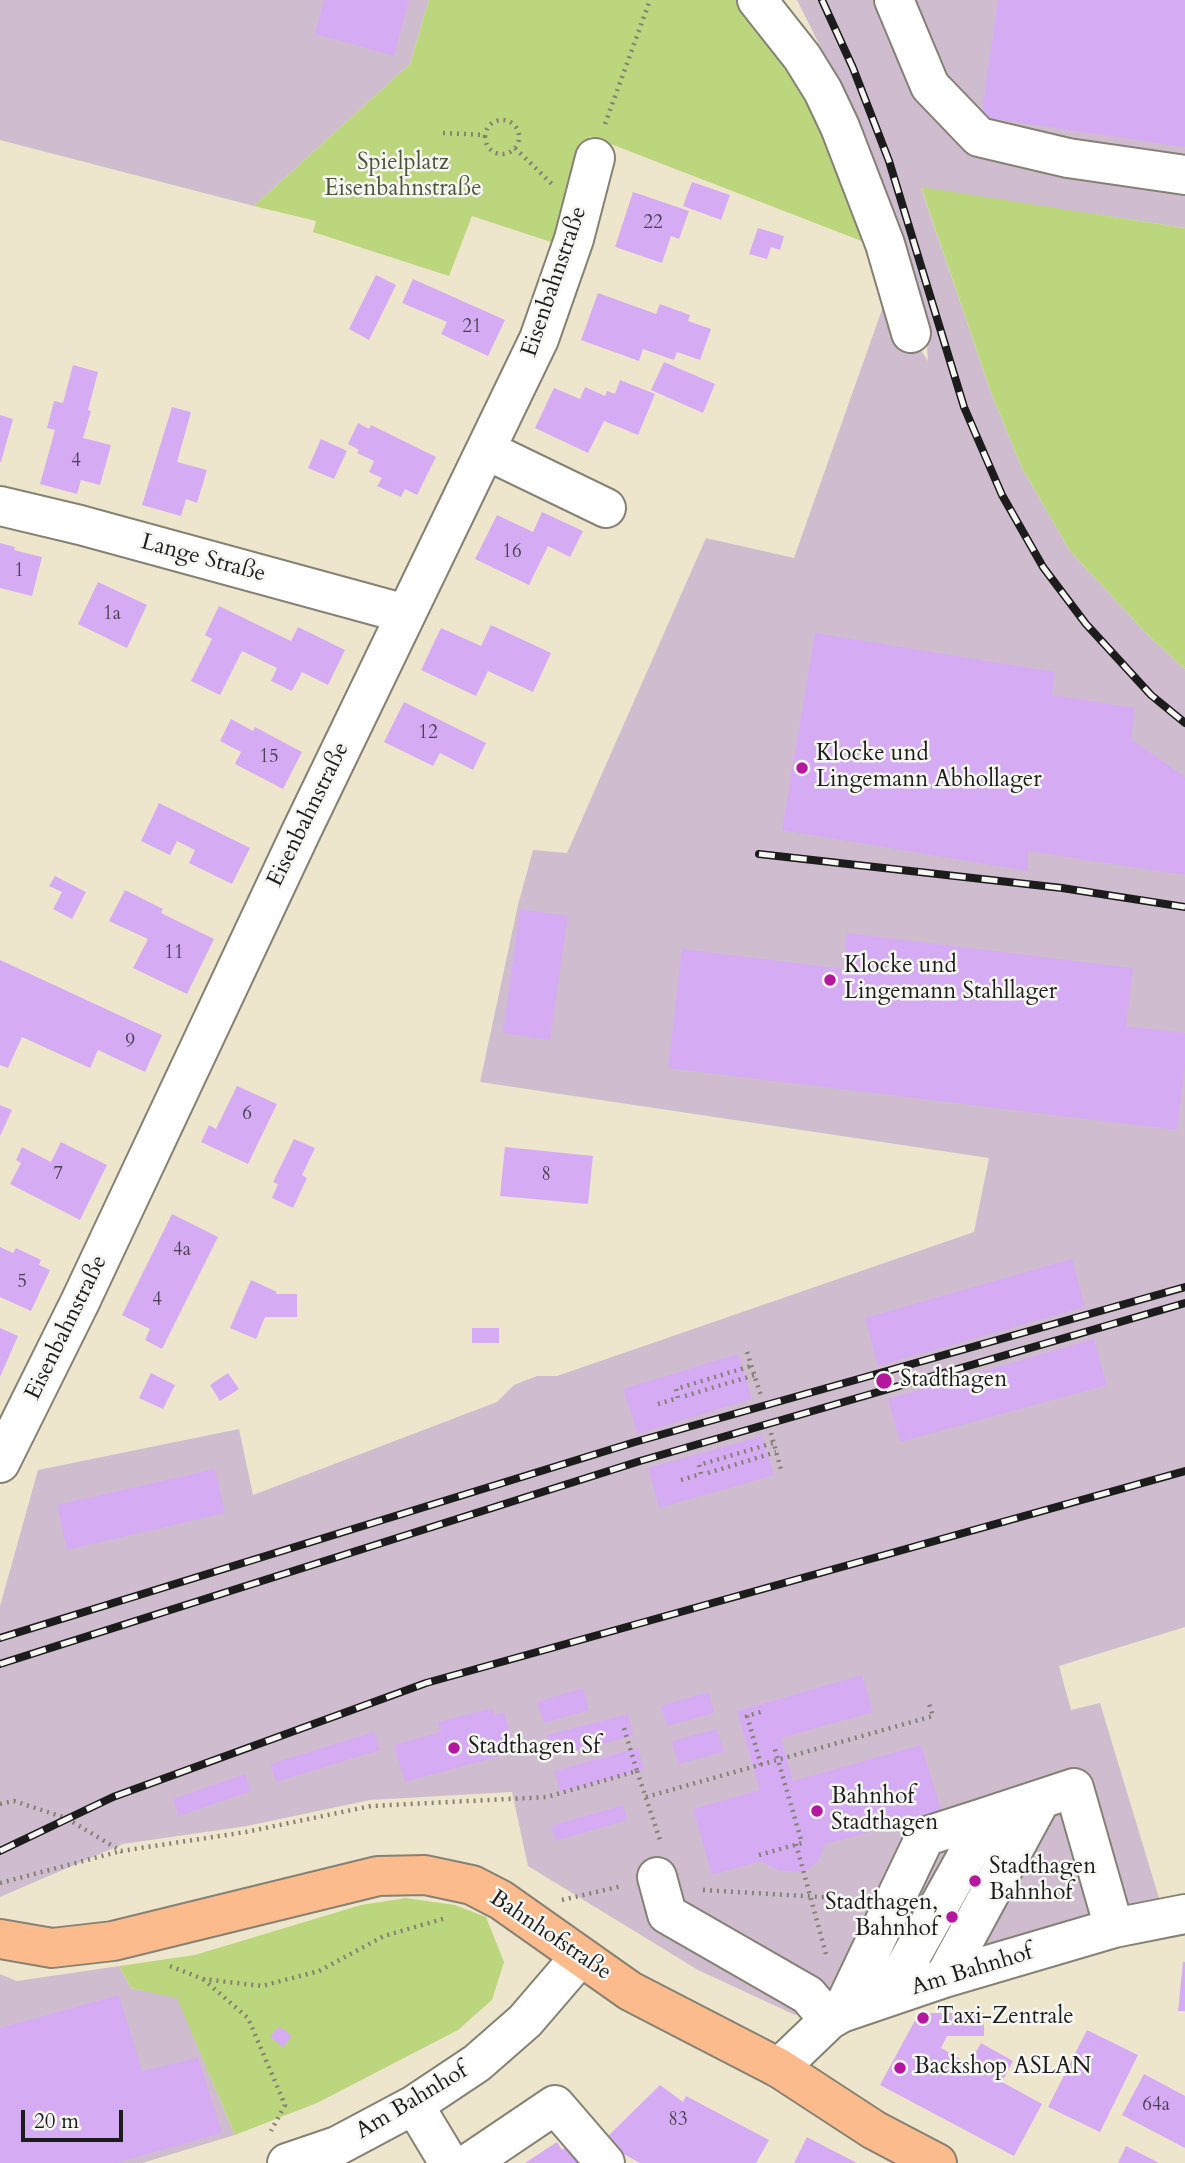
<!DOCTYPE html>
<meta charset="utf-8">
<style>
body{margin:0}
#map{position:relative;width:1185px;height:2163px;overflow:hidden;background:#eee6cc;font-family:Cardo,serif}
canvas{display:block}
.scale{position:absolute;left:21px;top:2110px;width:102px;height:32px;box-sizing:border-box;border:4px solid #1c1c1c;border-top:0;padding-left:9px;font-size:21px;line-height:24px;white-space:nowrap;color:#1c1c1c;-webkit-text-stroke:5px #f6f6f2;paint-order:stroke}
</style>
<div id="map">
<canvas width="1185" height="2163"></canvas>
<div class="scale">20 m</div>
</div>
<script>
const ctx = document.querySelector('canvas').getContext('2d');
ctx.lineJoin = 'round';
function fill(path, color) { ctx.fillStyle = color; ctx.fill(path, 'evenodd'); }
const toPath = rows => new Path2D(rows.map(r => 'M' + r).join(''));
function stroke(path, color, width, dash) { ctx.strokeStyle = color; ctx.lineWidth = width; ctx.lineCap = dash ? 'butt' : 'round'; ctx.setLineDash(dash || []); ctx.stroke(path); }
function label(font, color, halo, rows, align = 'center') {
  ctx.font = font + ' Cardo,serif'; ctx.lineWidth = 5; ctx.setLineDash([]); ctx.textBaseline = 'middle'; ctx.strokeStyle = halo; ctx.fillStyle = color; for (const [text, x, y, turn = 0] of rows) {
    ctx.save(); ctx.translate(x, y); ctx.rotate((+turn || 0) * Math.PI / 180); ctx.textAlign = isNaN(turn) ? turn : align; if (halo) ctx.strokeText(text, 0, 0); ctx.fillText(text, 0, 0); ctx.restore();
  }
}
const industrial = toPath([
 [0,0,429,0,410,64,254,206,0,140],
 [797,0,1185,0,1185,228,921,188,992,395,1022,468,1070,551,1147,634,1185,669,1185,1627,1059,1666,1071,1710,1100,1703,1162,1908,826,2001,795,2015,698,1970,528,1866,512,1792,370,1800,247,1826,123,1844,0,1897,0,1606,38,1470,239,1429,253,1495,497,1402,514,1385,537,1376,557,1376,974,1232,989,1158,480,1082,518,905,533,850,567,853,706,538,794,558,886,298,928,361,925,317,834,74],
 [119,1966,131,1988,177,1997,235,2135,142,2163,0,2163,0,1974,17,1981]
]);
const green = toPath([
 [429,0,741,0,799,79,872,245,590,136,554,243,472,216,449,276,313,232,316,221,254,206,410,64],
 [921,187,1185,228,1185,669,1147,634,1070,551,1022,468,992,395],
 [406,1898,455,1905,486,1917,504,1962,492,2000,458,2030,317,2103,235,2135,177,1998,131,1988,119,1966,195,1955,361,1905]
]);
const building = toPath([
 [324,0,409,0,394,56,315,34],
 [998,0,1185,0,1185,147,981,117],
 [692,182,730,195,721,220,683,206],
 [633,192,689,211,679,239,671,236,662,263,615,247],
 [758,228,784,236,780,250,771,247,767,259,749,254],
 [376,275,396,285,369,340,349,329],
 [413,279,505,320,488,356,441,334,447,322,402,303],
 [598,293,656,314,660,304,690,315,688,321,711,329,700,360,677,352,674,360,643,349,639,361,581,340],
 [664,362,715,384,703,413,651,390],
 [73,365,98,372,88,410,91,411,83,438,111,445,100,485,81,480,77,494,40,484,55,430,47,428,54,401,63,403],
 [620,380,655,394,638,435,604,421,588,453,535,428,554,388,580,399,585,387,605,396,607,391,615,394],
 [172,407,191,412,177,462,207,470,197,503,186,499,181,516,142,505],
 [0,415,13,419,1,462,0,462],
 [358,423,369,429,371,425,436,457,417,495,405,489,401,497,377,486,382,478,369,472,374,461,357,453,359,450,348,444],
 [321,439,347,451,334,479,308,468],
 [542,512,583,531,570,557,548,546,529,585,475,559,497,515,533,532],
 [0,543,15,547,14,550,42,557,32,596,0,588],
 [98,582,147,605,127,648,78,624],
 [219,606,291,641,298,627,345,650,328,685,302,672,292,691,271,681,277,668,242,651,220,695,191,681,212,639,205,635],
 [491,625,551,653,533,692,488,671,476,696,421,670,441,628,481,646],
 [815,633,1055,672,1052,695,1135,708,1131,739,1185,777,1185,875,1028,851,1028,871,782,830],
 [404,702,486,743,473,770,440,753,433,766,384,742],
 [231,719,253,731,255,727,302,752,283,789,235,764,241,752,220,741],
 [159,803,250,848,232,884,189,863,195,850,177,841,170,855,141,841],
 [55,876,86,892,72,919,53,909,62,892,49,886],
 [125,890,163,909,161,913,214,939,187,994,133,968,148,939,109,921],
 [520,909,568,916,550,1040,503,1033],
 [847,933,1133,968,1126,1026,1185,1033,1185,1065,1177,1130,668,1068,682,949,843,969],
 [0,960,162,1035,145,1072,98,1050,90,1068,22,1037,8,1068,0,1065],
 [237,1086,277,1104,248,1164,201,1142,209,1125,216,1129],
 [0,1105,12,1110,0,1136],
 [294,1139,315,1148,302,1175,307,1178,293,1208,272,1198,278,1184,273,1182],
 [61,1142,107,1165,80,1220,10,1184,21,1163,16,1160,22,1147,51,1162],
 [505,1147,593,1156,588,1204,500,1196],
 [172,1214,218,1237,162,1349,145,1340,150,1329,122,1315],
 [0,1247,13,1253,16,1248,41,1260,39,1265,50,1270,31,1311,0,1297],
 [1072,1259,1085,1307,878,1366,865,1318],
 [251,1280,277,1292,276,1294,297,1294,297,1317,265,1317,256,1339,230,1328],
 [0,1328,18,1336,0,1377],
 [472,1328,499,1328,499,1343,472,1343],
 [1094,1339,1107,1385,900,1442,888,1399],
 [738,1354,752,1399,638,1434,623,1389],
 [151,1373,175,1385,163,1409,139,1398],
 [228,1373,239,1389,220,1401,210,1385],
 [762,1436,774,1475,659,1508,648,1468],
 [215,1469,225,1513,67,1550,57,1505],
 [862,1675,873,1712,781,1738,793,1781,921,1745,942,1813,825,1844,819,1860,804,1872,780,1871,761,1861,712,1875,693,1809,760,1790,737,1711],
 [583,1688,589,1710,544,1723,537,1702],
 [708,1692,714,1713,667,1726,661,1706],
 [492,1708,494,1715,504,1712,515,1752,405,1782,394,1745,441,1732,438,1722],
 [628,1714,633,1736,552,1757,547,1735],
 [717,1729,724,1752,678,1764,672,1741],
 [374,1732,380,1750,276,1782,270,1764],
 [638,1748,644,1769,561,1792,554,1771],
 [245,1774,251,1791,179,1816,173,1799],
 [623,1805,627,1820,556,1841,551,1826],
 [1183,1962,1185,1962,1185,2011,1178,2011],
 [119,1995,142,2071,198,2058,222,2133,116,2163,0,2163,0,2028],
 [919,2013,984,2013,984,2036,947,2036,941,2048,969,2064,981,2043,1013,2061,1002,2082,1042,2104,1014,2156,880,2085],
 [279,2026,292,2036,283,2047,270,2037],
 [1087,2030,1138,2055,1100,2132,1048,2107],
 [1144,2074,1185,2096,1185,2148,1122,2115],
 [660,2085,683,2102,686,2096,769,2140,756,2163,640,2163,602,2142],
 [807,2137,822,2145,857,2163,794,2163],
 [557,2142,562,2150,569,2145,581,2163,525,2163],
 [1126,2146,1159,2163,1118,2163]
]);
const path = toPath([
 '485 137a17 17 0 1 1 34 0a17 17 0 1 1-34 0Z',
 [605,124,650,0],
 [443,133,485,135],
 [515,148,552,184],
 [747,1352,761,1396],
 [685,1396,755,1375],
 [658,1404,678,1398,676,1389,751,1366],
 [771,1433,782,1473],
 [708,1473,776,1452],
 [681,1480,701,1474,699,1465,773,1443],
 [761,1765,747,1716,764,1711],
 [637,1771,661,1843],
 [646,1797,933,1716,928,1701],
 [0,1804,14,1801,66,1818,121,1851,246,1832,371,1806,547,1797,637,1771,623,1725],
 [796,1844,827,1958],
 [759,1855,802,1843,774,1746],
 [0,1883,121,1851],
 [703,1890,855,1899],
 [562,1900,622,1886],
 [170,1966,203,1979,262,1986,319,1971,384,1936,446,1918],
 [203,1979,248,2018,285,2105,271,2131]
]);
const minor = toPath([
 [757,0,802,57,823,91,840,127,885,244,911,333],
 [894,0,930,86,979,137,1068,158,1185,175],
 [486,450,606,508],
 [0,506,80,525,406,614],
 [0,1463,80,1302,300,834,539,339,574,239,595,158],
 [657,1877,667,1914,808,1995,829,2020],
 [944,1978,1041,1799],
 [889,1996,989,1816,1074,1788,1114,1928],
 [841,2013,924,1839,930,1835,989,1816],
 [779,2068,829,2020,841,2013,944,1978,1114,1928,1185,1914],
 [414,2105,449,2163],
 [287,2163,337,2146,414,2105,477,2063,525,2021,580,1957],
 [469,2163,555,2105,605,2163]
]);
const major = toPath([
 [0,1939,52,1948,113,1941,378,1876,425,1875,472,1885,501,1900,630,1991,779,2068,874,2130,937,2163]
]);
const rail = toPath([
 [822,0,853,68,889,161,964,407,1002,495,1043,567,1086,624,1151,695,1185,723],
 [759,854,1062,888,1185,907],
 [0,1638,635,1442,1185,1287],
 [0,1664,640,1461,1185,1303],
 [0,1851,113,1797,426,1683,1185,1471]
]);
const markers = [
 [802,768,7,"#b5179e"],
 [830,980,7,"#b5179e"],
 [884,1381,9,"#b5179e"],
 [454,1748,7,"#b5179e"],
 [817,1811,7,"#b5179e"],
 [975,1881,7,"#b5179e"],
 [952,1917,7,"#b5179e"],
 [923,2018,7,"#b5179e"],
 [900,2068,7,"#b5179e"]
];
const numberNames = [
 ["22",653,224],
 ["21",472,328],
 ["4",76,462],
 ["16",512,553],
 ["1",19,572],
 ["1a",112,615],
 ["12",428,734],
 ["15",269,758],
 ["11",174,954],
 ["9",130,1043],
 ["6",247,1115],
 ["7",58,1175],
 ["8",546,1176],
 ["4a",182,1251],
 ["5",22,1283],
 ["4",157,1301],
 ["64a",1156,2106],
 ["83",678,2121]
];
const parkNames = [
 ["Spielplatz",403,164],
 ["Eisenbahnstraße",403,190]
];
const streetNames = [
 ["Eisenbahnstraße",555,282,-71],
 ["Lange Straße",203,559,15],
 ["Eisenbahnstraße",309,815,-64],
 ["Eisenbahnstraße",67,1328,-64],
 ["Bahnhofstraße",550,1936,34],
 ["Am Bahnhof",972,1971,-17],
 ["Am Bahnhof",412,2102,-31]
];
const poiNames = [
 ["Klocke und",816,755],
 ["Lingemann Abhollager",816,781],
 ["Klocke und",844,967],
 ["Lingemann Stahllager",844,993],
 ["Stadthagen",900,1381],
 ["Stadthagen Sf",468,1748],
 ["Bahnhof",831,1798],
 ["Stadthagen",831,1824],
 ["Stadthagen",989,1868],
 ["Bahnhof",989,1894],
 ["Stadthagen,",938,1904,"right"],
 ["Bahnhof",938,1930,"right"],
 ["Taxi-Zentrale",937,2018],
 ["Backshop ASLAN",914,2068]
];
fill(industrial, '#cfbdcf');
fill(green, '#bbd67c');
fill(building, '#d5acf3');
stroke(minor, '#858174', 42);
stroke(major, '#858174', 42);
stroke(path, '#858174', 4.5, [2, 5]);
stroke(minor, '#fff', 38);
stroke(major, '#fbbb8d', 38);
stroke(rail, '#1c1c1c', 8);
stroke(rail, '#f6f6f2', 5, [16]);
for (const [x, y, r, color] of markers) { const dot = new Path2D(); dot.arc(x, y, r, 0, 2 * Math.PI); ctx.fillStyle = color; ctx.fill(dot); stroke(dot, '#f6f6f2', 2.5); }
label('19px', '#4a4052', null, numberNames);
label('23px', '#4c5439', '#f6f6f2', parkNames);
label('23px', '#1c1c1c', '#f6f6f2', streetNames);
label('23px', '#1c1c1c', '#f6f6f2', poiNames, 'left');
</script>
